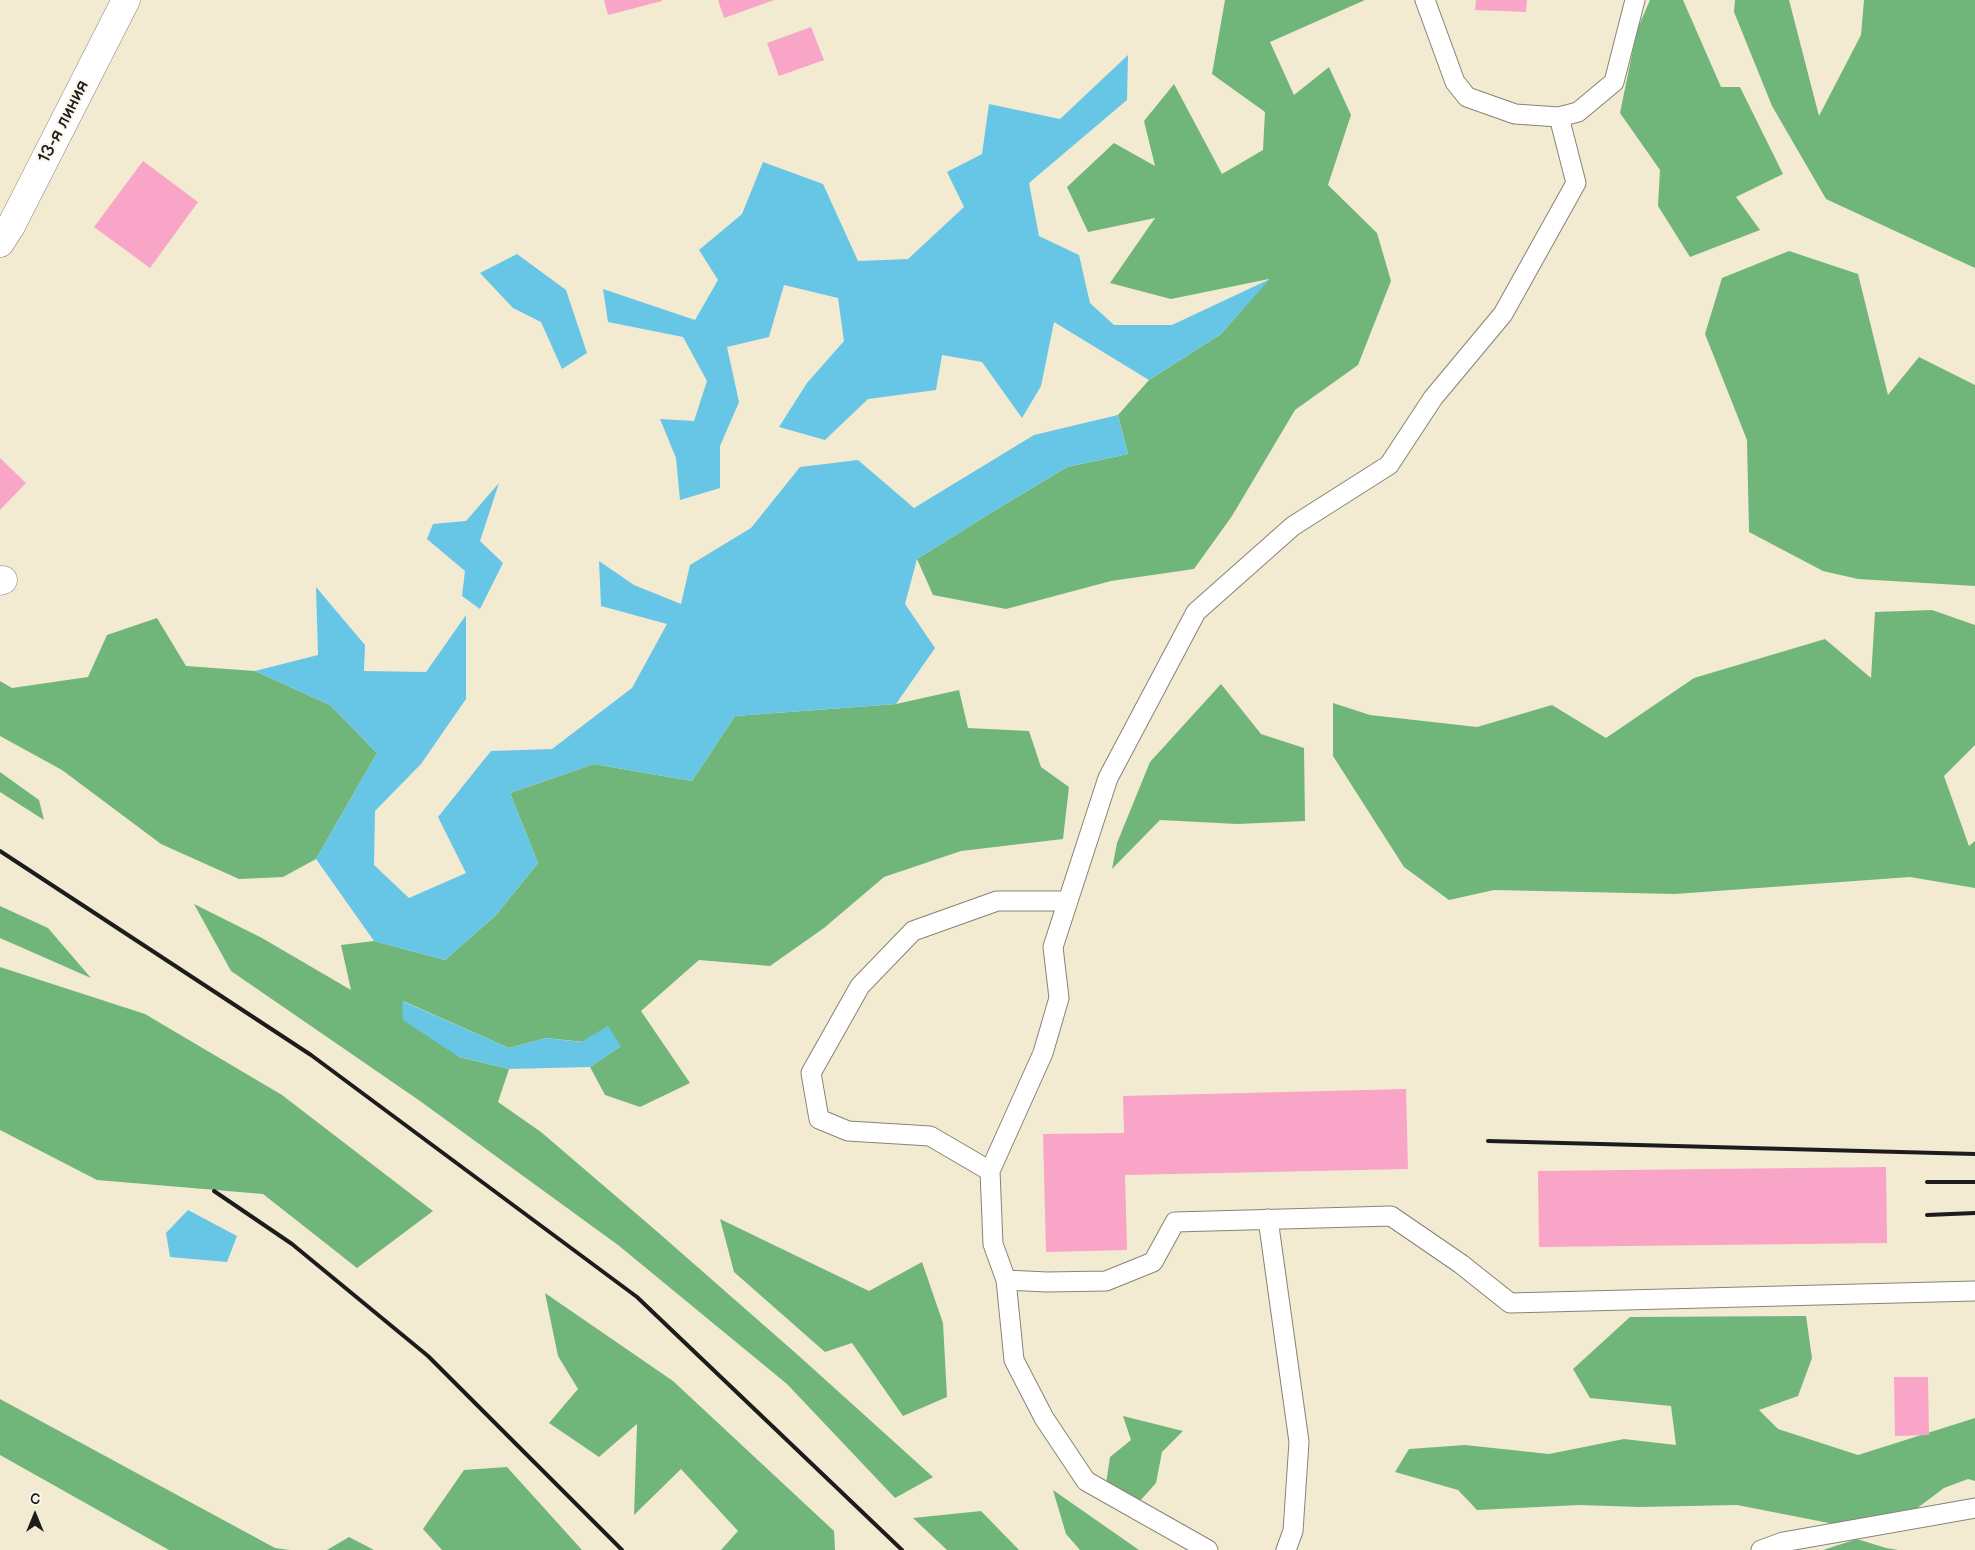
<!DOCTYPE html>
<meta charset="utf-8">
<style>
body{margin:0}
#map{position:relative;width:1975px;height:1550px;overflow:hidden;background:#f3ead2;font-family:"Balsamiq Sans",sans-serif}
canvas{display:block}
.north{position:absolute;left:10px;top:1490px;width:50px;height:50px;-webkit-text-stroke:4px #fbf7ec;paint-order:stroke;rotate:0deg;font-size:14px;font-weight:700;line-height:20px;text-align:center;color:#1c1c1c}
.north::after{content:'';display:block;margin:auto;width:18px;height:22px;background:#1c1c1c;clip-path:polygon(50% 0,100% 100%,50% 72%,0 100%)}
</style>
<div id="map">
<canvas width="1975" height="1550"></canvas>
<div class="north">С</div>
</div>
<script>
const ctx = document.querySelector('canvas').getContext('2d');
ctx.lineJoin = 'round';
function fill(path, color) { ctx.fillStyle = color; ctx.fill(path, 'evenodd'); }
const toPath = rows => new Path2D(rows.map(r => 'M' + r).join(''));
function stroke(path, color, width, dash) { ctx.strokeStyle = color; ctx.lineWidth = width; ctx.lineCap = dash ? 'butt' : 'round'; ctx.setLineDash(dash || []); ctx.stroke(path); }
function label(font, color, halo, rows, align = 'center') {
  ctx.font = font + ' "Balsamiq Sans",sans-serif'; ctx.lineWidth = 4.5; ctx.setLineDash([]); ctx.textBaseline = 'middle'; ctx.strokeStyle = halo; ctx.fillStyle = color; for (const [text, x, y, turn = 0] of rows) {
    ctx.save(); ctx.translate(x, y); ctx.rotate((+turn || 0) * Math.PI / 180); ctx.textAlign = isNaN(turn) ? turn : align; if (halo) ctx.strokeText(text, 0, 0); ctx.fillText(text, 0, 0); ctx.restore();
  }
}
const forest = toPath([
 [1225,0,1365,0,1270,42,1294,95,1329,67,1351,115,1328,185,1377,233,1391,281,1358,365,1295,410,1232,516,1194,569,1111,581,1006,609,933,595,917,559,994,511,1067,467,1128,454,1118,415,1149,380,1221,334,1269,279,1171,299,1110,283,1155,218,1088,232,1067,187,1114,143,1155,166,1144,121,1174,84,1222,174,1263,150,1265,112,1212,74],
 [1650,0,1683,0,1721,87,1740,87,1783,174,1736,197,1760,230,1690,257,1658,206,1660,170,1620,113,1637,30],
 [1735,0,1789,0,1819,116,1861,35,1864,0,1975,0,1975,268,1826,199,1772,106,1734,12],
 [1789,251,1858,274,1888,395,1919,357,1975,385,1975,586,1858,579,1823,571,1749,532,1747,440,1705,334,1722,278],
 [1932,610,1975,625,1975,745,1944,776,1969,846,1975,841,1975,888,1910,877,1675,894,1494,890,1449,900,1404,867,1333,756,1333,703,1370,715,1477,727,1552,705,1606,738,1694,678,1825,639,1871,678,1875,612],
 [157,618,186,666,255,671,330,705,377,753,316,859,283,877,239,879,161,844,62,770,0,736,0,681,12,688,88,677,107,635],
 [1221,684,1261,734,1304,748,1305,821,1237,824,1160,820,1112,869,1117,843,1150,762],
 [959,690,968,728,1029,731,1041,767,1069,787,1063,839,961,851,884,877,824,928,770,966,699,960,641,1011,690,1083,640,1107,605,1095,590,1067,621,1046,546,1038,509,1048,403,1001,459,1057,509,1069,498,1102,541,1132,653,1228,799,1356,933,1477,895,1498,787,1384,618,1245,420,1101,231,971,194,904,262,938,351,990,341,945,374,941,445,960,496,915,538,863,510,793,594,764,692,781,735,716,896,704],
 [0,772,39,800,44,820,0,792],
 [0,906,48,928,91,978,0,938],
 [0,967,145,1014,282,1095,433,1211,357,1268,263,1194,97,1180,0,1130],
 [720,1219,869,1291,922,1262,943,1323,947,1397,903,1416,852,1343,825,1352,734,1272],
 [545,1293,673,1381,834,1531,835,1550,721,1550,738,1531,681,1469,634,1515,637,1424,599,1457,549,1423,578,1389,558,1356],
 [1806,1316,1812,1358,1798,1396,1759,1410,1778,1429,1858,1455,1975,1418,1975,1481,1968,1479,1944,1488,1900,1521,1834,1524,1737,1505,1640,1507,1579,1505,1477,1510,1458,1490,1395,1472,1409,1449,1465,1445,1549,1454,1624,1439,1676,1445,1671,1406,1590,1398,1573,1369,1630,1317],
 [0,1399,275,1548,290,1550,169,1550,0,1455],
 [1123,1416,1183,1431,1162,1452,1156,1483,1139,1502,1106,1484,1110,1457,1131,1440],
 [507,1467,582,1550,442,1550,423,1529,464,1470],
 [1053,1490,1139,1550,1080,1550,1066,1534],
 [981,1511,1019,1550,947,1550,913,1518],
 [349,1537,374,1550,327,1550],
 [1857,1539,1886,1548,1898,1550,1823,1550]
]);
const water = toPath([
 [1128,55,1127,100,1029,183,1039,236,1079,255,1090,303,1114,325,1172,325,1270,279,1221,334,1149,380,1054,322,1041,386,1022,418,982,362,942,355,936,390,868,399,825,440,779,427,807,383,844,341,838,298,784,285,769,337,727,347,739,402,720,446,720,488,680,500,676,458,660,419,694,421,707,381,683,337,608,322,603,289,695,320,718,280,699,250,742,214,763,162,823,184,858,261,908,259,964,207,947,172,982,154,989,104,1060,119],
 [517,254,566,290,587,353,562,369,541,322,513,308,480,273],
 [1118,415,1128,454,1067,467,994,511,917,559,905,604,935,648,896,704,735,716,692,781,594,764,510,793,538,863,496,915,445,960,374,941,316,859,377,753,330,705,255,671,318,655,316,587,365,645,364,671,426,672,466,615,466,699,421,764,375,811,374,865,409,898,466,873,438,817,491,751,552,749,632,688,667,624,601,606,599,561,634,585,681,604,690,565,751,528,800,467,858,460,914,508,1034,435],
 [499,483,480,541,503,563,480,609,462,596,465,571,427,539,433,524,466,521],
 [402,1001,509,1048,546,1038,581,1042,608,1026,621,1046,590,1067,509,1069,459,1057,403,1020],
 [188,1210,237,1236,227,1262,170,1257,166,1233]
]);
const building = toPath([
 [604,0,662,0,662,1,608,15],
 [718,0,774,0,724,18],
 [1476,0,1527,0,1526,12,1475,10],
 [811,27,824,60,779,76,767,43],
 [143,161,198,202,150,268,94,227],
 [0,458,26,483,0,510],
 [1406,1089,1408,1169,1125,1175,1127,1250,1046,1252,1043,1134,1124,1133,1123,1096],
 [1886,1167,1887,1243,1539,1247,1538,1171],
 [1894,1377,1928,1377,1929,1435,1895,1436]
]);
const service = toPath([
 [1425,0,1455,82,1467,97,1515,114,1559,117,1578,112,1614,82,1635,0],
 [990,1171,930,1136,848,1131,819,1119,811,1073,860,986,913,931,997,901,1068,901],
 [1268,1219,1299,1442,1293,1531,1286,1550],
 [1006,1280,1047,1282,1106,1281,1153,1262,1175,1222,1391,1216,1461,1264,1510,1303,1975,1291],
 [1208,1550,1086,1481,1044,1418,1014,1360,1006,1280,993,1244,990,1171,1043,1053,1059,998,1053,947,1108,778,1196,612,1293,526,1389,465,1433,398,1503,314,1576,183,1559,117],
 [1761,1550,1783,1542,1975,1508]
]);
const minor = toPath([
 [0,243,11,226,126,0],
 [0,581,3,580]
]);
const rail = toPath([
 [0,851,311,1055,637,1297,902,1550],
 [1488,1141,1975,1154],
 [1927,1182,1975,1182],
 [214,1191,292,1244,428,1356,622,1550],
 [1927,1215,1975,1213]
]);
const streetNames = [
 ["13-я линия",64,122,-63]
];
fill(forest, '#70b67a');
fill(water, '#67c6e5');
fill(building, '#f8a5c8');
stroke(service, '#888377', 21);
stroke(minor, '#888377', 29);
stroke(service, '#fff', 19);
stroke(minor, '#fff', 28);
stroke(rail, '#1c1c1c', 4);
label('18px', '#1c1c1c', '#fbf7ec', streetNames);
</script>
